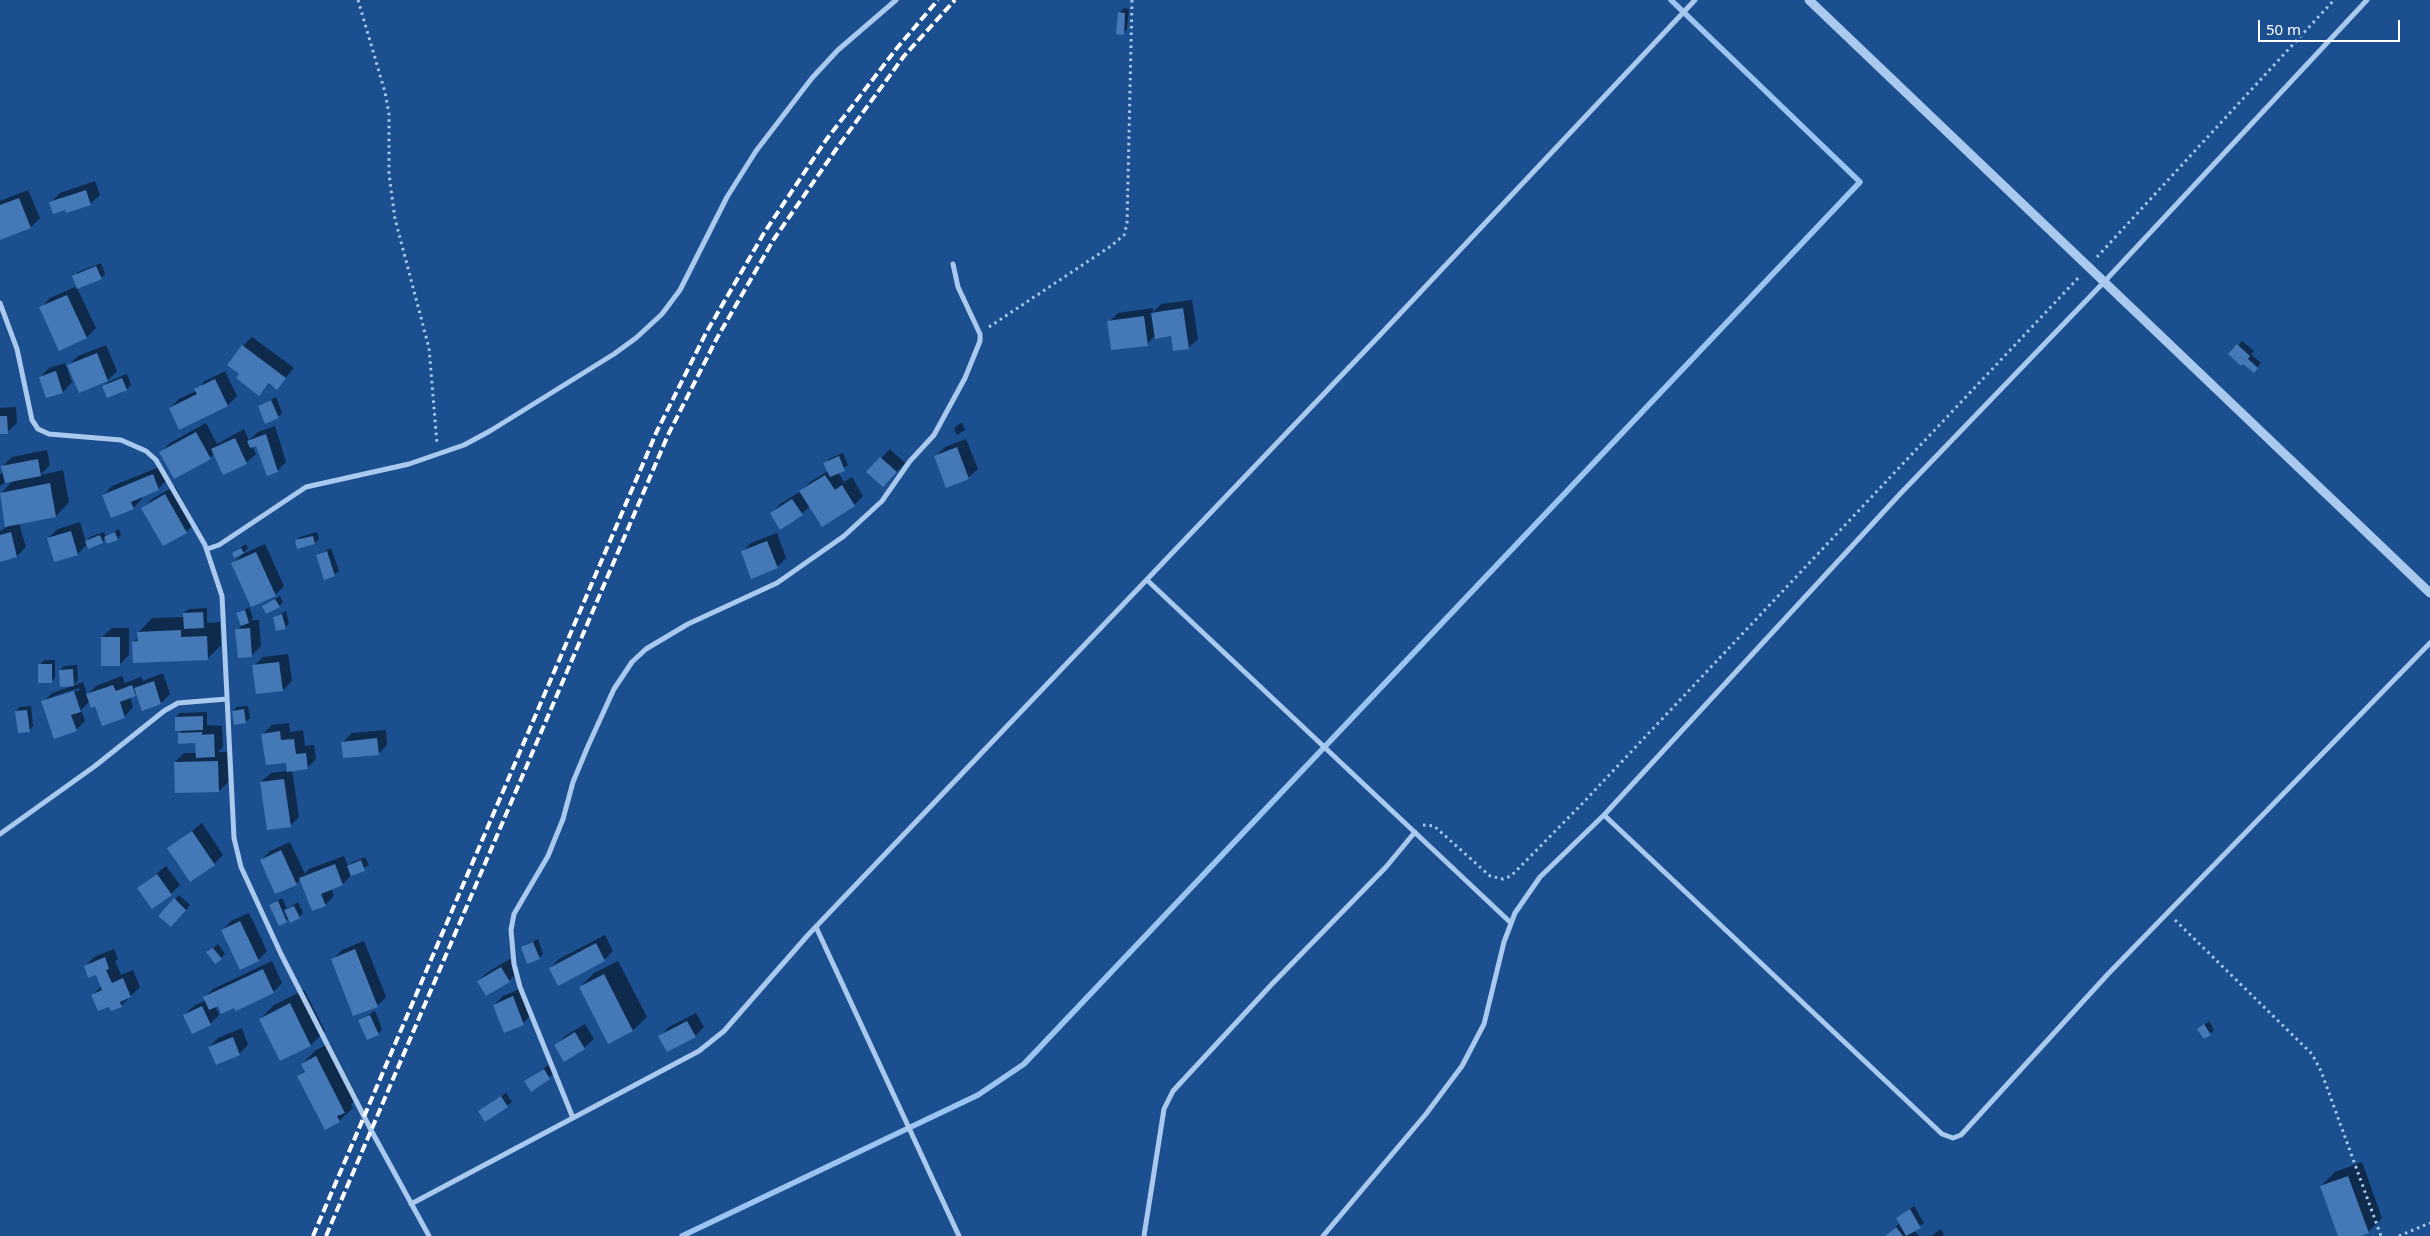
<!DOCTYPE html>
<style>
body{margin:0}
#map{position:relative;width:2430px;height:1236px;overflow:hidden;background:#1b4f8f;font-family:"Noto Sans",sans-serif}
canvas{display:block}
.scale{position:absolute;left:2258px;top:20px;width:142px;height:22px;box-sizing:border-box;border:2px solid #fff;border-top:0;padding-left:6px;font-size:15px;line-height:18px;white-space:nowrap;color:#fff;-webkit-text-stroke:4px #1b4f8f;paint-order:stroke}
</style>
<div id="map">
<canvas width="2430" height="1236"></canvas>
<div class="scale">50 m</div>
</div>
<script>
const ctx = document.querySelector('canvas').getContext('2d');
ctx.lineJoin = 'round';
function fill(path, color) { ctx.fillStyle = color; ctx.fill(path, 'evenodd'); }
const toPath = rows => new Path2D(rows.map(r => 'M' + r).join(''));
function stroke(path, color, width, dash) { ctx.strokeStyle = color; ctx.lineWidth = width; ctx.lineCap = dash ? 'butt' : 'round'; ctx.setLineDash(dash || []); ctx.stroke(path); }
const shadow = toPath([
 [1124,8,1129,9,1127,29,1123,33,1119,13],
 [95,181,100,195,90,204,51,202,60,193],
 [28,190,40,218,31,227,0,239,0,201],
 [101,263,105,274,101,278,77,288,96,328,87,337,41,308,50,298,77,286,74,277,78,272],
 [1192,300,1198,339,1188,348,1172,335,1155,336,1147,344,1109,322,1118,313,1153,308,1153,312,1161,304],
 [252,337,294,368,277,388,270,383,259,395,241,374,243,346],
 [2242,341,2254,351,2251,354,2261,363,2253,371,2230,354],
 [106,345,117,371,108,380,79,392,69,365,78,356],
 [65,363,72,382,63,392,47,397,40,377,49,368],
 [225,371,237,396,228,405,180,428,170,408,179,399,196,391,205,381],
 [127,374,131,385,127,389,108,396,103,387,108,382],
 [276,397,282,413,278,417,259,406],
 [16,407,17,423,7,432,0,433,0,408],
 [962,422,965,430,957,435,954,428],
 [206,423,217,444,244,429,249,440,258,432,275,426,286,462,277,471,257,444,252,446,256,454,246,463,214,454,210,458,161,452,170,443],
 [966,439,978,469,968,478,936,456,945,447],
 [890,449,905,463,892,477,868,472],
 [47,450,50,465,40,475,63,470,69,502,56,516,19,523,26,547,17,556,0,560,0,531,7,527,0,494,15,479,7,481,0,486,0,474,4,473,3,466,12,457],
 [843,453,848,465,838,472,844,482,852,477,863,496,854,505,810,506,802,514,771,514,780,504,801,491,810,482,828,471,825,463,829,459],
 [162,466,167,480,158,489,141,496,142,499,133,508,103,495,112,486],
 [175,486,195,523,186,532,163,545,143,508,152,499],
 [80,522,86,542,90,537,104,532,106,537,119,529,121,535,117,539,106,538,102,542,87,544,78,554,55,560,48,538,58,529],
 [317,532,319,539,315,543,296,541,300,537],
 [777,533,786,558,777,567,742,552,751,543],
 [246,544,248,548,243,553,233,553],
 [265,544,284,586,275,595,233,563,243,554],
 [331,548,339,571,334,575,317,555],
 [280,596,283,602,279,606,263,606],
 [249,607,253,618,250,620,259,620,261,646,252,655,237,630,242,625,238,614],
 [207,608,207,623,220,622,221,645,207,659,134,642,139,637,139,632,152,618,185,617,184,613,189,609],
 [286,611,289,623,285,628,274,617],
 [112,628,129,628,129,655,120,664,102,637],
 [288,654,292,681,283,690,254,666,263,657],
 [44,660,55,660,55,677,51,682,39,665],
 [77,665,78,680,73,686,83,682,87,695,96,686,122,676,125,683,141,677,143,681,163,673,170,694,161,703,138,693,130,697,133,707,124,717,90,701,81,710,85,721,76,730,43,702,52,693,73,686,60,670,64,666],
 [79,688,80,690,52,699,52,697],
 [31,706,33,726,29,731,16,711,20,707],
 [248,706,250,718,246,722,233,711,237,707],
 [207,712,207,725,222,726,223,747,218,752,227,752,228,782,219,791,175,762,184,753,197,753,197,742,179,734,183,729,176,717,180,713],
 [289,723,290,732,303,730,305,746,314,745,316,759,307,768,292,770,299,817,290,826,261,782,271,773,288,771,287,761,263,734,272,725],
 [386,730,387,745,378,754,343,742,352,733],
 [202,823,223,855,214,864,169,849],
 [290,842,305,874,309,869,344,856,348,866,353,862,365,857,369,865,351,875,343,884,331,888,334,896,325,905,301,879,296,884,261,861,270,851],
 [166,866,180,885,171,894,139,888],
 [179,895,190,905,175,922,175,899],
 [282,898,287,909,298,902,303,913,299,917,289,918,286,921,271,905],
 [249,913,267,951,258,960,222,930,231,921],
 [605,935,613,951,604,960,550,968,559,959],
 [538,939,543,954,539,958,522,947],
 [364,941,386,997,377,1006,333,959,342,950],
 [218,944,225,954,221,958,208,952],
 [114,949,118,959,115,961,121,975,133,970,140,987,121,1006,110,1005,92,995,102,986,96,973,85,967,94,957],
 [510,959,518,972,509,981,478,981,488,972],
 [272,961,282,983,273,992,235,1006,215,1006,219,1015,210,1024,184,1015,194,1006,206,1000,204,998,213,989],
 [618,961,647,1017,633,1030,609,1043,580,987,594,973],
 [522,988,532,1014,523,1023,494,1005,503,996],
 [304,990,325,1031,311,1045,281,1060,260,1019,274,1005],
 [375,1011,382,1029,378,1034,360,1020],
 [696,1013,704,1027,695,1036,660,1036,669,1027],
 [2209,1021,2214,1030,2210,1034,2199,1029],
 [585,1024,594,1039,584,1048,556,1045,565,1036],
 [242,1028,248,1045,239,1054,209,1047,218,1038],
 [330,1043,358,1098,351,1104,353,1108,339,1121,299,1076,305,1070,302,1064,316,1050],
 [548,1065,554,1074,531,1090,526,1082],
 [506,1093,512,1102,507,1106,480,1111],
 [2362,1162,2382,1218,2368,1232,2356,1236,2340,1236,2321,1186,2335,1172],
 [1914,1206,1924,1223,1914,1230,1919,1236,1885,1236,1900,1223,1897,1218],
 [1940,1229,1944,1234,1942,1236,1932,1236]
]);
const stream = toPath([
 [682,1236,978,1095,1024,1064,1860,182,1671,0]
]);
const building = toPath([
 [1118,12,1125,13,1124,35,1116,34],
 [86,190,91,205,66,213,65,210,53,214,49,202],
 [19,198,31,228,0,240,0,205],
 [96,266,102,279,77,289,72,276],
 [67,295,87,338,59,351,39,307],
 [1183,308,1189,349,1173,351,1171,336,1155,339,1151,313],
 [1144,316,1148,346,1111,350,1107,321],
 [2237,344,2250,356,2248,359,2258,368,2254,373,2243,364,2241,366,2228,354],
 [242,345,286,378,277,390,269,383,259,396,236,378,239,374,227,365],
 [97,353,108,381,79,393,67,365],
 [56,371,63,393,46,398,39,377],
 [122,378,127,390,107,398,102,386],
 [215,379,228,406,179,430,169,408,197,394,194,389],
 [271,400,279,418,265,424,258,406],
 [0,416,7,416,8,434,0,434],
 [196,432,211,459,174,479,159,452],
 [266,434,278,472,267,476,256,446,250,448,247,441],
 [235,438,247,464,223,475,211,449],
 [957,447,969,479,946,488,934,456],
 [839,456,845,471,830,477,823,463],
 [880,457,897,472,883,487,866,472],
 [38,459,41,476,5,483,1,466],
 [153,474,159,490,131,502,134,509,111,518,102,495],
 [825,475,835,490,842,485,855,506,822,527,799,491],
 [50,483,56,517,5,527,0,493],
 [165,494,187,533,163,546,141,508],
 [792,499,803,515,780,530,770,513],
 [71,531,78,555,54,562,47,538],
 [11,532,17,557,0,562,0,535],
 [115,532,118,540,107,544,104,537],
 [100,535,103,543,88,549,85,541],
 [313,536,315,544,297,549,295,540],
 [767,541,778,568,751,579,741,551],
 [241,548,244,553,234,558,232,553],
 [327,551,335,576,324,580,316,555],
 [256,552,276,596,251,607,231,563],
 [275,599,280,607,266,614,262,606],
 [245,610,249,623,241,626,236,613],
 [203,612,204,628,184,629,183,613],
 [282,614,286,629,276,631,273,617],
 [250,628,252,657,238,658,235,629],
 [181,630,181,637,207,636,208,660,133,663,132,642,138,641,137,632],
 [101,637,120,637,120,666,101,666],
 [279,662,283,691,256,694,252,665],
 [38,664,52,664,52,683,38,683],
 [73,669,74,686,60,687,59,670],
 [154,681,161,704,142,711,134,688],
 [113,685,116,691,132,685,136,696,120,702,125,718,102,726,95,706,91,708,86,694],
 [74,691,81,712,71,715,77,731,54,739,41,701],
 [244,709,246,723,234,725,232,711],
 [27,710,30,732,18,733,15,711],
 [203,716,203,730,175,731,175,717],
 [280,731,281,740,294,739,296,754,306,753,308,769,287,772,286,763,266,765,261,734],
 [202,732,202,735,214,734,215,757,196,758,195,743,178,744,178,733],
 [377,738,379,755,343,758,341,742],
 [218,761,219,792,175,793,174,762],
 [284,779,291,827,267,830,260,782],
 [192,831,215,865,190,882,167,848],
 [281,850,297,885,275,894,260,860],
 [361,860,365,871,351,876,347,866],
 [335,864,343,885,321,894,326,906,312,911,299,878],
 [157,874,172,895,152,909,137,888],
 [174,898,186,910,171,927,158,916],
 [278,901,287,922,279,926,269,905],
 [294,906,300,918,290,923,284,910],
 [240,921,259,961,240,970,221,930],
 [533,942,540,959,527,964,521,947],
 [596,943,605,961,558,986,549,968],
 [213,948,222,959,215,964,206,952],
 [355,949,378,1007,353,1016,331,959],
 [105,957,109,969,106,970,112,983,123,978,131,997,120,1002,122,1007,111,1011,109,1007,98,1011,91,995,102,990,96,975,88,978,84,966],
 [501,967,510,982,486,996,477,981],
 [263,969,274,993,236,1011,234,1008,221,1014,218,1006,209,1010,203,997],
 [604,974,633,1031,608,1044,579,987],
 [513,996,524,1025,504,1033,493,1005],
 [290,1003,311,1046,280,1061,259,1019],
 [202,1006,211,1025,192,1034,183,1015],
 [370,1015,379,1035,367,1040,358,1020],
 [687,1021,696,1037,667,1052,658,1036],
 [2204,1024,2211,1035,2204,1039,2197,1029],
 [575,1032,585,1049,564,1062,554,1045],
 [233,1037,240,1055,216,1065,208,1047],
 [316,1056,345,1113,337,1116,340,1122,325,1130,297,1076,305,1072,301,1064],
 [544,1069,550,1079,531,1092,524,1081],
 [501,1096,508,1107,485,1122,478,1111],
 [2348,1176,2369,1233,2360,1236,2338,1236,2320,1186],
 [1910,1209,1921,1228,1906,1236,1896,1218],
 [1896,1227,1903,1236,1885,1236]
]);
const path = toPath([
 [358,0,385,92,389,114,389,174,395,219,429,348,437,444],
 [2097,257,2334,0],
 [989,327,1111,246,1124,235,1127,224,1132,0],
 [1423,825,1434,826,1490,876,1503,879,1511,876,1579,807,2080,276],
 [2175,920,2312,1054,2321,1071,2381,1236],
 [2399,1236,2430,1223]
]);
const minor = toPath([
 [0,303,17,349,32,420,38,429,49,434,121,440,146,451,156,460,205,545,222,596,234,838,241,867,281,954,371,1130,429,1236],
 [207,549,219,545,306,487,409,464,464,445,490,431,614,354,636,338,662,314,680,290,727,197,756,151,812,78,838,50,896,0],
 [1147,580,1511,923],
 [1604,815,1838,1036,1942,1134,1953,1138,1961,1135,2108,974,2430,643],
 [0,834,95,766,164,711,178,703,227,699],
 [816,927,959,1236],
 [573,1118,520,987,514,964,511,930,514,914,548,856,563,819,573,782,588,746,614,689,632,662,646,649,688,624,777,583,844,536,882,501,910,461,934,435,965,378,980,341,980,334,958,287,953,264],
 [411,1204,699,1051,724,1031,808,935,1379,336,1695,0],
 [1144,1236,1164,1109,1173,1091,1272,984,1386,867,1415,832],
 [1323,1236,1426,1114,1462,1066,1484,1024,1504,942,1515,913,1540,877,1604,815,1900,494,2105,281,2367,0]
]);
const tertiary = toPath([
 [1809,0,2430,593]
]);
const rail = toPath([
 [313,1236,657,431,706,333,764,233,826,140,897,48,938,0],
 [326,1236,668,435,717,338,774,239,837,148,904,56,955,0]
]);
fill(shadow, '#0007');
stroke(stream, '#9cc4f0', 5.5);
fill(building, '#4478b7');
stroke(path, '#a9c9ee', 3, [2.5, 4]);
stroke(minor, '#a9c9ee', 5);
stroke(tertiary, '#a9c9ee', 9);
stroke(rail, '#fff', 4, [9, 4]);
</script>
